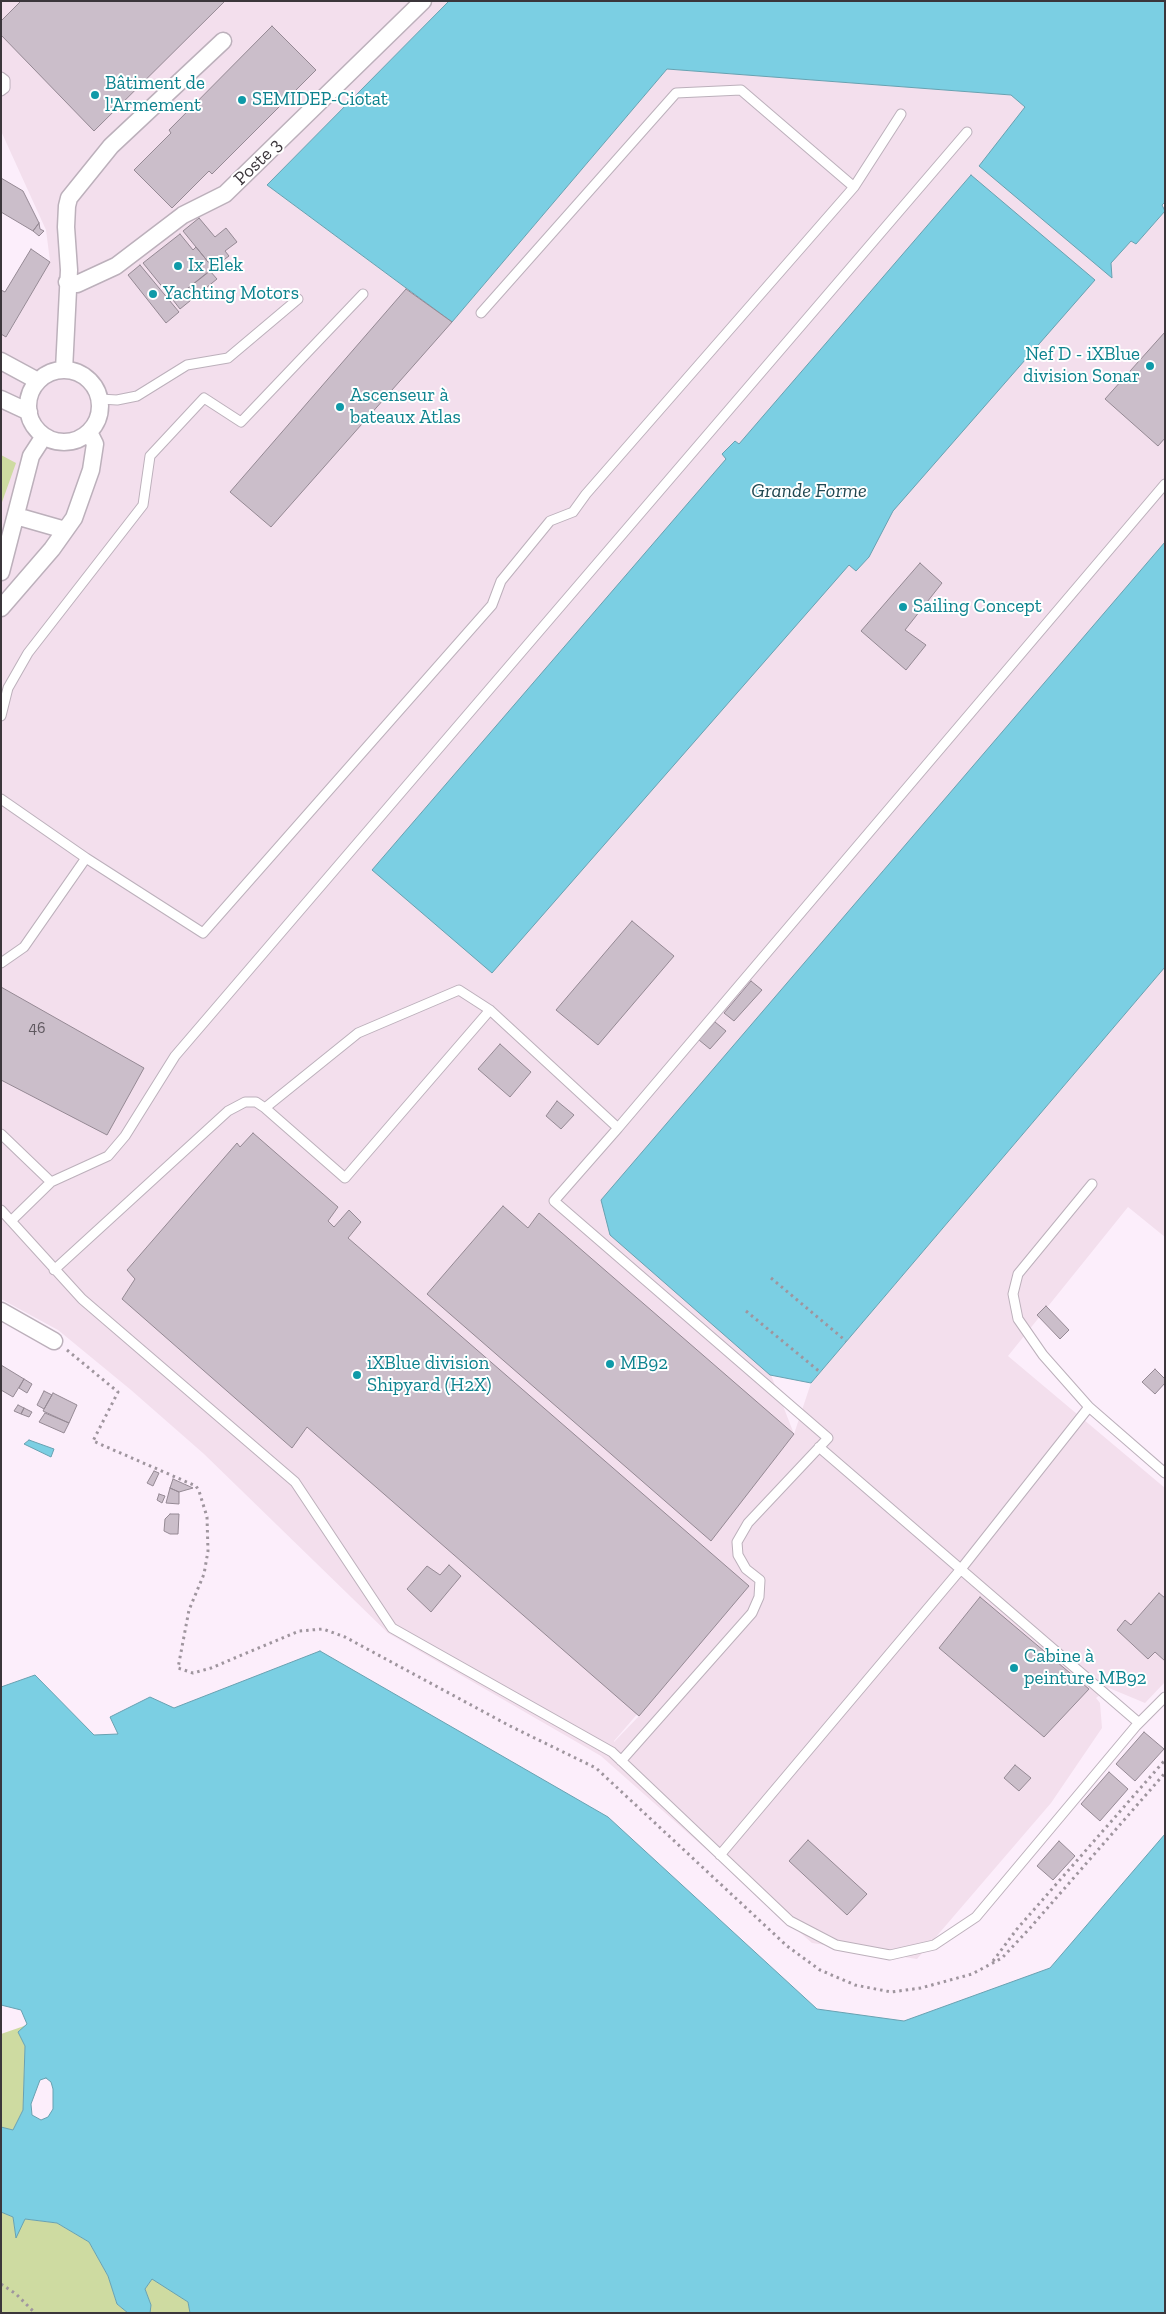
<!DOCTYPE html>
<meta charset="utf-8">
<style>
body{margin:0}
#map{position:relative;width:1166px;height:2314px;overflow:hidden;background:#fceefb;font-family:"Zilla Slab",serif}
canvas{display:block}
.frame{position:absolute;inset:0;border:2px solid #3b363b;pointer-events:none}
</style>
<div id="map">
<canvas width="1166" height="2314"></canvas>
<div class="frame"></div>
</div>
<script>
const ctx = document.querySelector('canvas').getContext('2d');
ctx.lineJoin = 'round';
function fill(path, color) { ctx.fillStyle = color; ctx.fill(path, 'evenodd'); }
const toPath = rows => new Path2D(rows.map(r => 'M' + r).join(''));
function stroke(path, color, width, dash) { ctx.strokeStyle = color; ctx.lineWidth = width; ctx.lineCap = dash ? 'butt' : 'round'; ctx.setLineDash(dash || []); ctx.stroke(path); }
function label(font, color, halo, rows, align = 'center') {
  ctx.font = font + ' "Zilla Slab",serif'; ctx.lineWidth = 4; ctx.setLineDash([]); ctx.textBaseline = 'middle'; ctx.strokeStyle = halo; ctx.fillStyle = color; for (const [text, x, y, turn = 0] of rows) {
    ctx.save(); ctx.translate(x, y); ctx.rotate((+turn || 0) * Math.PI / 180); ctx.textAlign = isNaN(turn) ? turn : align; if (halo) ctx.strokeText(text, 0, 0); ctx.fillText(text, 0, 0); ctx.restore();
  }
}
const industrial = toPath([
 [1,1,449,1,267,185,452,322,667,69,1011,95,1026,107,1014,124,1112,277,1110,263,1131,241,1136,244,1165,211,1165,564,746,1311,794,1434,811,1383,1165,967,1165,1237,1128,1207,1008,1356,1165,1488,1165,1682,1145,1703,1109,1688,1096,1698,1100,1703,1102,1728,1051,1803,917,1959,812,1943,601,1756,388,1633,204,1454,131,1390,58,1330,1,1299,1,334,7,337,50,261,46,230,1,131],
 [708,1632,639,1716,614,1742,614,1741]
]);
const green = toPath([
 [1,455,16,463,1,505],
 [27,2025,18,2032,25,2046,23,2110,13,2130,1,2127,1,2034],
 [1,2212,13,2217,16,2237,25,2219,57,2223,89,2242,108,2276,117,2304,128,2313,1,2313],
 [152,2278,188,2302,190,2313,150,2313,151,2305,145,2289]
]);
const water = toPath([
 [449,1,1165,1,1165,202,1162,205,1165,211,1136,244,1131,241,1111,263,1112,278,979,166,1025,107,1011,95,667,69,452,322,267,185,449,1],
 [971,175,1095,280,893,511,869,557,856,571,849,565,492,973,372,870,726,459,722,454,735,441,739,444,971,175],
 [1165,542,1165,967,811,1383,770,1375,610,1235,601,1200,1165,542],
 [29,1440,54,1449,51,1457,24,1444,29,1440],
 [320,1651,608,1817,817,2009,904,2021,1050,1968,1165,1834,1165,2313,190,2313,188,2302,152,2279,145,2289,151,2305,150,2313,128,2313,117,2304,108,2276,89,2242,57,2223,25,2219,16,2238,13,2217,1,2212,1,2127,13,2130,23,2110,25,2046,18,2032,27,2024,21,2010,1,2005,1,1687,35,1675,94,1735,118,1734,110,1717,150,1697,174,1708,320,1651],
 [46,2078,51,2082,53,2089,53,2109,48,2117,41,2120,32,2115,31,2104,40,2080,46,2078]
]);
const building = toPath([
 [21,1,225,1,94,131,1,35,1,21,21,1],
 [272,26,316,70,212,174,209,171,172,208,134,170,171,133,169,130,272,26],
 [1,178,23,191,39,223,33,231,1,212,1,178],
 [199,218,215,237,226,228,237,242,225,251,229,256,213,268,183,231,199,218],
 [39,223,40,229,44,231,39,236,33,231,39,223],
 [180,234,193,250,196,247,213,268,173,300,143,263,180,234],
 [31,249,50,262,6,337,1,334,1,290,5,292,31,249],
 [140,265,179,312,166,323,128,275,140,265],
 [210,271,217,279,180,309,173,300,210,271],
 [406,289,452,322,271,527,230,492,406,289],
 [1165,332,1165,438,1158,446,1105,399,1165,332],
 [920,563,942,583,905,630,926,645,906,670,861,631,920,563],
 [632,921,674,956,598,1045,556,1010,632,921],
 [751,981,762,990,734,1021,724,1013,751,981],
 [1,987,144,1068,107,1135,1,1080,1,987],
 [715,1022,726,1031,710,1049,699,1040,715,1022],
 [500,1044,531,1072,510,1097,478,1069,500,1044],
 [557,1101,574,1115,561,1129,546,1116,557,1101],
 [253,1133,338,1207,328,1221,334,1227,349,1210,361,1222,348,1238,749,1586,639,1716,307,1427,292,1448,122,1299,135,1279,127,1270,237,1143,240,1147,253,1133],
 [503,1206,528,1228,539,1213,794,1434,711,1541,427,1294,503,1206],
 [1046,1306,1069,1330,1060,1339,1037,1315,1046,1306],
 [1,1365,24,1379,13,1397,1,1390,1,1365],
 [1155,1369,1165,1379,1165,1383,1155,1394,1142,1382,1155,1369],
 [24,1379,32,1384,27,1393,19,1388,24,1379],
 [44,1391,52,1395,44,1409,37,1405,44,1391],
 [53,1393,77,1405,69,1423,43,1411,53,1393],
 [18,1405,24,1408,21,1414,14,1411,18,1405],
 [24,1408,32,1412,29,1417,21,1414,24,1408],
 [45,1413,69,1423,64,1433,39,1422,45,1413],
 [154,1471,159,1473,153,1486,147,1483,154,1471],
 [173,1479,193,1488,179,1492,170,1488,173,1479],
 [170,1488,179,1492,179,1504,166,1503,170,1488],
 [159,1494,165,1496,162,1503,157,1500,159,1494],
 [170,1514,179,1514,178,1534,170,1534,164,1531,165,1519,170,1514],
 [449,1565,461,1576,431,1612,407,1589,427,1566,440,1575,449,1565],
 [1159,1593,1165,1598,1165,1661,1155,1652,1148,1659,1117,1630,1125,1620,1131,1625,1159,1593],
 [980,1597,1089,1689,1044,1737,939,1648,980,1597],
 [1144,1732,1164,1749,1135,1781,1116,1764,1144,1732],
 [1015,1765,1031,1778,1019,1791,1004,1778,1015,1765],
 [1109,1772,1128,1789,1100,1821,1081,1804,1109,1772],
 [808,1840,867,1894,847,1915,789,1861,808,1840],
 [1059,1841,1075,1856,1053,1880,1037,1866,1059,1841]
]);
const path = toPath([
 [771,1278,846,1341],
 [746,1311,820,1372],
 [67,1350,118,1392,93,1441,196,1486,199,1491,207,1517,208,1551,204,1574,189,1610,178,1668,193,1673,211,1668,299,1631,323,1629,345,1637,510,1726,596,1768,787,1946,820,1970,855,1985,891,1992,921,1988,972,1974,1002,1958,1030,1928,1165,1773],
 [993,1961,1017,1929,1165,1760],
 [1,2284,16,2294,35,2313]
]);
const lane = toPath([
 [1,77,5,80,5,88,1,91],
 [481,313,676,93,741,90,854,187],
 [100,399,117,400,137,396,187,365,228,358,298,299],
 [1,716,8,688,28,653,143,505,150,456,204,398,241,422,363,294],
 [1,799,86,858,203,933,492,605,501,581,550,521,573,512,586,494,854,187,901,114],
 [1,963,24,947,86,858],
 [265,1108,358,1033,459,990,490,1010],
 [618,1128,554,1201,828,1438,748,1523,737,1542,738,1555,746,1569,760,1580,759,1597,752,1613,621,1761],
 [1,1134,51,1182],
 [1092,1184,1018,1274,1013,1294,1018,1319,1043,1355,1089,1407,1165,1473],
 [1,1210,82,1299,295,1482,392,1628,612,1752,790,1921,836,1945,890,1955,934,1945,976,1917,1136,1726,1165,1697],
 [11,1221,51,1182,108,1156,125,1136,175,1056,967,132],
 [54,1270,228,1111,245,1102,256,1102,265,1108,345,1178,490,1010,618,1128,1165,484],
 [819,1447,1139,1723],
 [720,1855,961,1569,1089,1407]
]);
const street = toPath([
 [67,282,77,284,116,266,183,215,225,194,423,1],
 [1,361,38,381],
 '28 406a36 36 0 1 1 72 0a36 36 0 1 1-72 0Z',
 [64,370,69,270,66,227,67,206,69,198,111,146,223,41],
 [1,399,29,412],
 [16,516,65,530],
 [1,572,31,456,44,436],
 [1,608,52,549,74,518,91,470,95,444,89,432],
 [1,1311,54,1341]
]);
const markers = [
 [95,95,5,"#0f9aa8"],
 [242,100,5,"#0f9aa8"],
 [178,266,5,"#0f9aa8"],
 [153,294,5,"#0f9aa8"],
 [1150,366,5,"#0f9aa8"],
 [340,407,5,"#0f9aa8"],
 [903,607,5,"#0f9aa8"],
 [610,1364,5,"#0f9aa8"],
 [357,1375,5,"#0f9aa8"],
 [1014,1668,5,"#0f9aa8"]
];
const numberNames = [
 ["46",37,1028]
];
const cultureNames = [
 ["Bâtiment de",105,84],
 ["l'Armement",105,106],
 ["SEMIDEP-Ciotat",252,100],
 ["Ix Elek",188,266],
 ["Yachting Motors",163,294],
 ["Nef D - iXBlue",1140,355,"right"],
 ["division Sonar",1140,377,"right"],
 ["Ascenseur à",350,396],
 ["bateaux Atlas",350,418],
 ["Sailing Concept",913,607],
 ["iXBlue division",367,1364],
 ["Shipyard (H2X)",367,1386],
 ["MB92",620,1364],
 ["Cabine à",1024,1657],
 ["peinture MB92",1024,1679]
];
const streetNames = [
 ["Poste 3",258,162,-44]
];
const waterNames = [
 ["Grande Forme",809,491]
];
fill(industrial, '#f3dfed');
fill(green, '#cedba1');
fill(water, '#7bcfe3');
stroke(water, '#68a1b1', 1);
fill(building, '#cbbeca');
stroke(building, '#958994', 1);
stroke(lane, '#bcb0bb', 11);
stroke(street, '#bcb0bb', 19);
stroke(path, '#9f959e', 3, [2.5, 4]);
stroke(lane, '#fff', 9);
stroke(street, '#fff', 16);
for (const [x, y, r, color] of markers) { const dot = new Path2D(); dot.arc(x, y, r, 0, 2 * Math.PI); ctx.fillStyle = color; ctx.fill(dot); stroke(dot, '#fff', 2); }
label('16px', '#5f585f', null, numberNames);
label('19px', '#0d838f', '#fff', cultureNames, 'left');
label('19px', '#3b363b', '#fff', streetNames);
label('italic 20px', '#214851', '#fff', waterNames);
</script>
